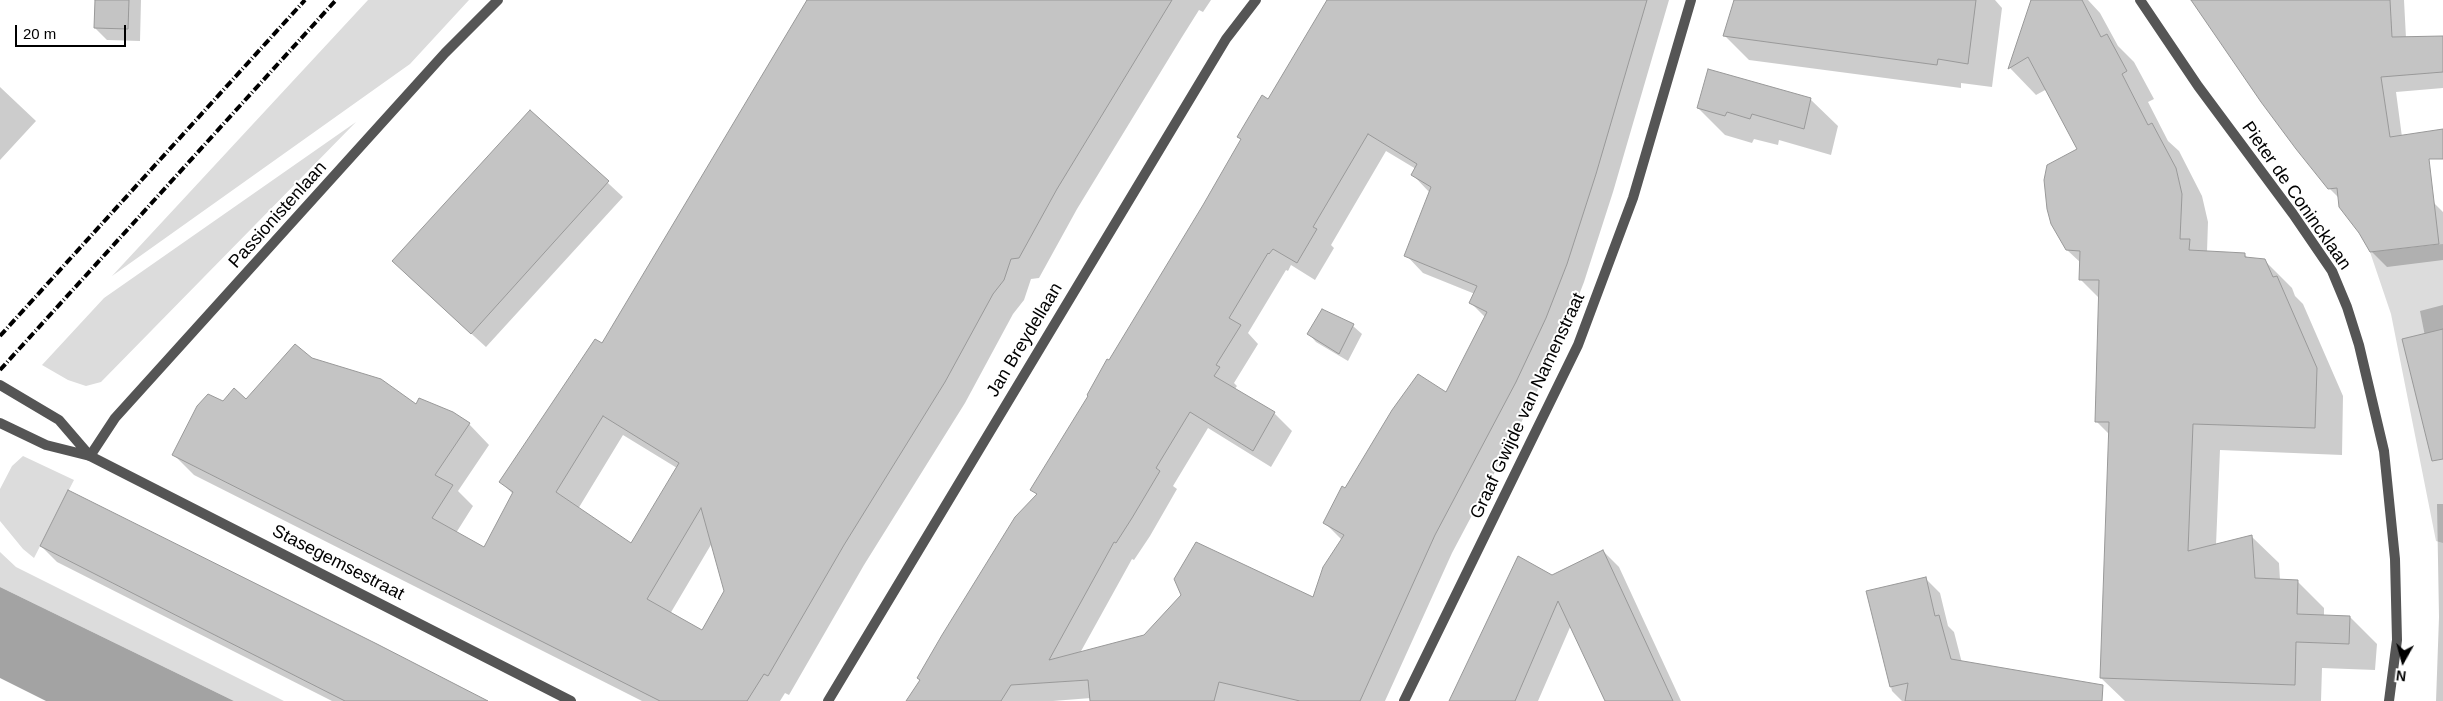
<!DOCTYPE html>
<style>
body{margin:0}
#map{position:relative;width:2443px;height:701px;overflow:hidden;background:#fff;font-family:Helvetica,sans-serif}
canvas{display:block}
.north{position:absolute;left:2378px;top:636px;width:50px;height:50px;-webkit-text-stroke:4px #fff;paint-order:stroke;rotate:187deg;font-size:14px;font-weight:700;line-height:20px;text-align:center;color:#000}
.north::after{content:'';display:block;margin:auto;width:18px;height:22px;background:#000;clip-path:polygon(50% 0,100% 100%,50% 72%,0 100%)}
.scale{position:absolute;left:15px;top:25px;width:111px;height:22px;box-sizing:border-box;border:2px solid #000;border-top:0;padding-left:6px;font-size:15px;line-height:18px;white-space:nowrap;color:#000;-webkit-text-stroke:4px #fff;paint-order:stroke}
</style>
<div id="map">
<canvas width="2443" height="701"></canvas>
<div class="north">N</div>
<div class="scale">20 m</div>
</div>
<script>
const ctx = document.querySelector('canvas').getContext('2d');
ctx.lineJoin = 'round';
function fill(path, color) { ctx.fillStyle = color; ctx.fill(path, 'evenodd'); }
const toPath = rows => new Path2D(rows.map(r => 'M' + r).join(''));
function stroke(path, color, width, dash) { ctx.strokeStyle = color; ctx.lineWidth = width; ctx.lineCap = dash ? 'butt' : 'round'; ctx.setLineDash(dash || []); ctx.stroke(path); }
function label(font, color, halo, rows, align = 'center') {
  ctx.font = font + ' Helvetica,sans-serif'; ctx.lineWidth = 4; ctx.setLineDash([]); ctx.textBaseline = 'middle'; ctx.strokeStyle = halo; ctx.fillStyle = color; for (const [text, x, y, turn = 0] of rows) {
    ctx.save(); ctx.translate(x, y); ctx.rotate((+turn || 0) * Math.PI / 180); ctx.textAlign = isNaN(turn) ? turn : align; if (halo) ctx.strokeText(text, 0, 0); ctx.fillText(text, 0, 0); ctx.restore();
  }
}
const green = toPath([
 [368,0,469,0,410,64,112,276],
 [356,122,101,382,86,386,68,380,42,365,104,298],
 [2443,244,2443,543,2436,541,2391,314,2370,252],
 [23,456,74,480,34,558,23,549,0,521,0,489,12,466],
 [0,552,16,567,284,701,234,701,0,587]
]);
const water = toPath([
 [0,587,234,701,46,701,0,678]
]);
const shadow = toPath([
 [96,0,141,0,140,41,107,40,95,28],
 [806,0,1211,0,1203,12,1199,10,1182,37,1077,209,1039,278,1031,279,1024,300,1013,314,965,403,864,565,789,695,785,693,780,701,642,701,194,475,174,455,223,402,246,401,312,359,416,405,469,424,489,445,458,491,473,506,456,533,484,548,513,494,501,482,602,345,808,2],
 [623,435,677,468,631,544,578,509],
 [712,543,725,591,702,631,670,614],
 [1338,0,1669,0,1613,192,1584,282,1563,336,1533,400,1452,553,1385,701,1091,701,1091,698,1053,701,910,701,1038,495,1032,490,1268,101],
 [1386,151,1416,169,1413,175,1430,193,1406,255,1423,273,1475,294,1471,303,1485,317,1447,394,1346,490,1325,523,1342,540,1314,598,1080,653,1132,559,1134,560,1150,536,1177,489,1173,486,1208,428,1271,467,1292,431,1274,413,1234,390,1237,386,1234,383,1258,344,1248,333,1286,270,1288,271,1291,265,1315,280,1334,248,1331,245],
 [1735,0,1995,0,2002,8,1992,87,1961,83,1961,88,1749,60,1725,36],
 [2032,0,2088,0,2100,13,2118,46,2134,62,2154,99,2148,102,2168,141,2179,151,2202,196,2208,222,2207,252,2244,254,2249,259,2264,260,2292,288,2295,296,2303,304,2343,396,2342,455,2220,450,2216,545,2252,537,2279,563,2280,580,2297,581,2324,608,2324,616,2350,617,2377,644,2375,670,2322,668,2321,701,2125,701,2101,678,2110,435,2096,421,2100,299,2080,279,2081,263,2067,250,2079,149,2047,89,2036,95,2010,68],
 [2193,0,2404,0,2406,38,2443,37,2443,88,2396,92,2402,137,2433,202,2443,212,2443,260,2387,267,2371,251,2339,198,2329,188],
 [0,87,36,121,0,160],
 [1810,99,1838,126,1831,155,1779,140,1778,145,1754,139,1752,143,1725,135,1698,108],
 [530,111,623,197,486,347,408,276],
 [2443,305,2443,427,2420,311],
 [1322,310,1353,326,1362,334,1348,361,1316,342,1308,333],
 [2437,504,2443,504,2443,701,2436,701,2439,617],
 [41,546,485,701,332,701,57,562],
 [1603,551,1619,567,1681,701,1606,701,1571,625,1538,701,1451,701,1552,576],
 [1925,578,1940,593,1948,626,1954,632,1962,663,2066,701,1902,701,1892,691,1868,592]
]);
const building = toPath([
 [95,0,129,0,128,29,94,28,95,0],
 [807,0,1172,0,1057,189,1019,258,1011,259,1004,280,993,294,945,382,844,545,768,676,764,674,747,701,660,701,172,455,197,406,208,394,223,401,234,388,246,399,295,344,312,358,381,379,416,404,419,398,453,412,470,423,435,475,453,485,432,518,484,547,513,492,499,482,595,339,602,343,807,0],
 [603,416,679,463,631,543,556,492,603,416],
 [701,508,724,591,702,630,647,599,701,508],
 [1327,0,1647,0,1596,174,1567,264,1546,318,1516,382,1435,535,1360,701,1300,701,1219,682,1214,701,1090,701,1088,680,1011,685,1001,701,906,701,920,680,917,678,942,635,1015,517,1037,494,1030,490,1088,396,1087,395,1107,359,1109,360,1203,205,1241,139,1237,137,1262,95,1268,99,1327,0],
 [1368,134,1417,164,1411,175,1431,187,1404,256,1477,286,1469,303,1487,312,1446,392,1418,374,1392,410,1345,488,1342,486,1323,523,1344,535,1323,567,1313,597,1196,542,1174,579,1181,595,1144,635,1049,660,1114,542,1116,543,1132,518,1160,471,1156,468,1190,412,1253,451,1275,412,1214,376,1220,367,1216,365,1241,325,1229,318,1268,253,1269,254,1273,249,1297,263,1317,229,1313,227,1368,134],
 [1734,0,1976,0,1968,64,1938,59,1937,65,1723,36,1734,0],
 [2031,0,2082,0,2101,37,2107,34,2127,71,2122,74,2148,125,2152,123,2176,168,2182,194,2180,239,2190,239,2189,250,2245,253,2245,257,2265,259,2273,277,2277,276,2317,368,2315,428,2193,424,2188,551,2252,535,2255,578,2298,580,2297,614,2350,616,2349,644,2296,642,2295,685,2100,678,2109,422,2095,422,2099,280,2079,280,2080,251,2066,250,2051,224,2047,209,2044,180,2047,165,2077,149,2028,57,2008,69,2031,0],
 [2191,0,2390,0,2392,37,2443,36,2443,72,2381,77,2390,137,2443,129,2443,159,2429,159,2439,244,2370,252,2359,233,2339,207,2337,188,2328,189,2296,149,2261,102,2191,0],
 [1708,69,1811,98,1804,129,1752,114,1750,119,1727,112,1725,116,1697,108,1708,69],
 [530,110,609,181,471,334,392,261,530,110],
 [1322,309,1354,324,1339,354,1307,334,1322,309],
 [2443,329,2443,459,2432,461,2402,339,2443,329],
 [68,490,377,644,488,701,345,701,201,628,40,546,68,490],
 [1603,550,1673,701,1605,701,1558,601,1515,701,1449,701,1518,556,1552,575,1603,550],
 [1926,577,1935,616,1939,615,1951,659,2103,685,2102,701,1905,701,1908,683,1890,687,1866,591,1926,577]
]);
const minor = toPath([
 [2140,0,2198,86,2293,214,2332,271,2347,307,2359,345,2384,451,2395,559,2397,640,2389,701],
 [90,456,115,418,445,53,498,0],
 [828,701,1226,39,1256,0],
 [1404,701,1578,345,1633,198,1691,0]
]);
const tertiary = toPath([
 [0,385,59,420,90,456],
 [0,423,46,445,90,456,571,701]
]);
const rail = toPath([
 [0,336,305,0],
 [0,370,336,0]
]);
const streetNames = [
 ["Pieter de Conincklaan",2296,196,55],
 ["Passionistenlaan",278,215,-48],
 ["Jan Breydellaan",1025,340,-59],
 ["Graaf Gwijde van Namenstraat",1528,406,-65],
 ["Stasegemsestraat",338,563,27]
];
fill(green, '#dcdcdc');
fill(water, '#a3a3a3');
fill(shadow, '#0003');
fill(building, '#c4c4c4');
stroke(building, '#999', 1);
stroke(minor, '#555', 10);
stroke(tertiary, '#555', 10);
stroke(rail, '#000', 4, [8, 2.5, 1, 2.5]);
label('18px', '#000', '#fff', streetNames);
</script>
